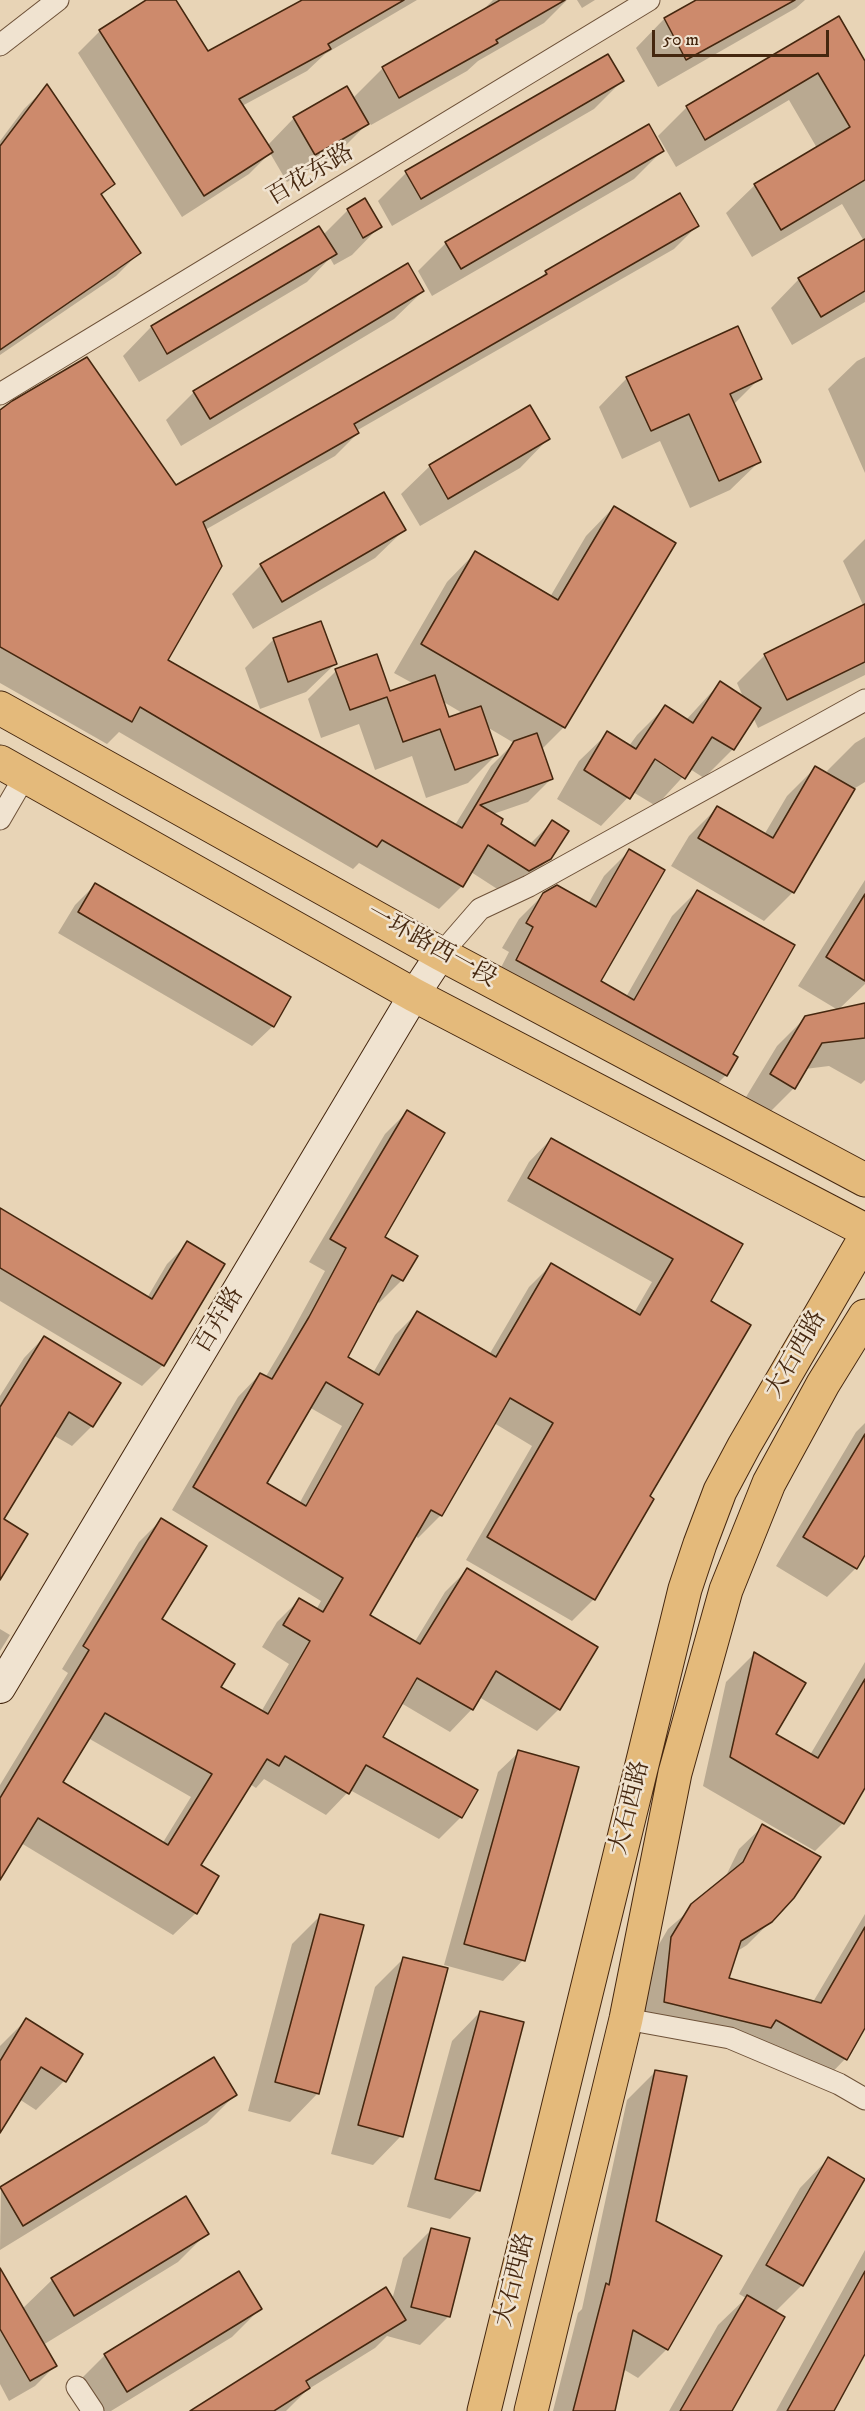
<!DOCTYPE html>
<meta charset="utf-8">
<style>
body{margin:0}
#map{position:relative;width:865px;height:2411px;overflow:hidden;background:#e8d4b6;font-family:"IM FELL DW Pica",serif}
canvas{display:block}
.scale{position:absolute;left:652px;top:30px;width:177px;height:27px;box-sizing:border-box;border:3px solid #45270f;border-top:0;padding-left:8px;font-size:18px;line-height:21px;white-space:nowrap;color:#45270f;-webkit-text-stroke:4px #f0e3d0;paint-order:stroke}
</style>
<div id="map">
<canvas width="865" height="2411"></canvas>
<div class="scale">50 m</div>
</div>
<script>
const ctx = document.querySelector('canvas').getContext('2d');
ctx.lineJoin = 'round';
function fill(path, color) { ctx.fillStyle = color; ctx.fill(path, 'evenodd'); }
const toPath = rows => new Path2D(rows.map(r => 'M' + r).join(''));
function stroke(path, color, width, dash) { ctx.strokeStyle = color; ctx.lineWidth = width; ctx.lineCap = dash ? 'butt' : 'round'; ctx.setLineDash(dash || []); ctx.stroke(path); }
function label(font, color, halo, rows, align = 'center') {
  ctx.font = font + ' "IM FELL DW Pica","Noto Serif SC",serif'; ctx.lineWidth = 5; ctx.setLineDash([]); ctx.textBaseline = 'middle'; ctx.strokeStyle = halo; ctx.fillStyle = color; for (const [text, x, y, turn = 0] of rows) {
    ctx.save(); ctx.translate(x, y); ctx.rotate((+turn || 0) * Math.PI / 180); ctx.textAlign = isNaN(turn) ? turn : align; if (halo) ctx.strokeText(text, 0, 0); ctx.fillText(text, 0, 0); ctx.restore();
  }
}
const shadow = toPath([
 [149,0,174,0,208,53,305,0,417,0,325,54,307,71,242,106,267,146,294,118,353,98,383,68,480,13,493,0,567,0,544,23,478,61,467,71,371,125,369,122,339,152,287,182,270,153,249,174,182,217,78,53,100,31],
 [577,0,595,0,582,8],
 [699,0,805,0,796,8,658,87,636,48,664,19],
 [834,21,865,64,865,302,792,345,771,308,799,279,864,241,842,204,752,257,726,213,755,185,817,148,789,100,676,167,658,136,687,107],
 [622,81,594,109,392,226,378,201,406,173],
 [47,86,114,183,101,196,139,253,116,276,0,355,0,141,24,109],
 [662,151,634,179,432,296,418,271,446,243],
 [364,200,380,226,352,255,334,265,330,258,307,282,139,382,123,356,151,327,319,228,323,235,348,210],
 [697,226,674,249,356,431,358,433,335,456,205,530,166,660,455,825,491,766,514,743,487,727,497,754,468,783,426,798,412,756,375,770,359,724,321,738,308,699,336,671,389,693,414,684,394,673,447,582,475,553,550,597,586,536,614,507,564,727,541,750,551,779,528,802,493,814,499,824,530,844,552,822,550,858,526,882,505,894,471,872,462,886,439,909,359,863,353,869,119,732,107,744,0,683,0,412,176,487,535,284,546,272],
 [442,701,464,714,448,719],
 [423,291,394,319,181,446,166,420,194,392],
 [865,357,865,473,828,389,857,361],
 [627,378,760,378,733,405,759,462,730,490,690,508,660,441,622,459,599,407],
 [548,439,520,468,420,526,401,494,430,466],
 [404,530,375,558,253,629,232,594,261,565],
 [865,539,865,675,758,728,753,717,733,749,704,778,690,769,656,806,633,792,601,826,557,799,579,761,608,733,629,746,637,735,665,707,686,720,720,683,744,699,737,683,765,655,864,607,843,561],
 [274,639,335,664,306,692,260,709,245,668],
 [865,737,865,782,852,790,793,892,764,921,671,866,689,836,717,808,764,835,787,796,815,768,830,776,827,771,855,743],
 [629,851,599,982,626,997,672,916,697,891,731,1055,726,1075,701,1100,492,985,509,952,502,948,519,919,544,894,588,904,604,876],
 [865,880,865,984,838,1010,865,1011,865,1080,861,1084,829,1066,805,1069,793,1089,765,1117,743,1102,777,1046,806,1017,838,1010,798,986],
 [95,885,273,1026,252,1046,58,933,75,905],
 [407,1112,383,1237,416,1257,401,1281,379,1303,376,1301,346,1358,373,1373,395,1335,417,1313,489,1355,529,1287,551,1265,634,1313,652,1282,507,1201,529,1162,551,1139,741,1245,709,1302,648,1496,594,1599,572,1621,466,1560,532,1446,494,1423,441,1515,418,1538,415,1535,368,1616,414,1643,445,1592,467,1570,559,1709,537,1731,479,1697,472,1709,450,1732,401,1703,381,1737,461,1817,439,1839,350,1790,326,1815,264,1779,256,1788,250,1784,199,1866,196,1913,173,1935,21,1843,0,1877,0,1785,68,1673,62,1669,139,1542,161,1520,160,1619,219,1688,261,1712,289,1664,262,1647,277,1622,299,1600,316,1610,321,1601,172,1510,238,1397,260,1374,265,1378,287,1341,325,1271,309,1262,385,1134],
 [309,1407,342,1426,299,1504,265,1484],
 [88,1738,191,1797,162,1844,61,1783],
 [0,1210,147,1298,167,1264,188,1243,163,1365,142,1386,0,1301],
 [44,1337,92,1426,72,1446,53,1435,2,1519,0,1576,0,1396,24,1358],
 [865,1423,865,1552,856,1568,827,1597,776,1566,856,1432],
 [0,1629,10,1635,0,1651],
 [754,1654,774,1734,810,1755,865,1662,865,1786,843,1823,815,1851,703,1786,726,1682],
 [519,1752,523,1960,503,1981,444,1965,498,1772],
 [763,1826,771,1921,747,1945,736,1952,727,1979,813,2002,865,1914,865,2025,845,2059,822,2083,754,2043,641,2025,649,1961,668,1929,724,1880,739,1849],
 [320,1916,318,2093,290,2122,248,2111,292,1944],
 [404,1958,401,2136,373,2165,331,2154,375,1987],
 [480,2012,478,2190,450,2219,407,2207,452,2041],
 [26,2020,81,2054,64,2081,36,2110,19,2099,0,2130,0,2046],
 [656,2071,654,2222,667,2349,638,2378,623,2369,614,2411,553,2411,578,2313,582,2309,627,2100],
 [235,2095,207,2123,0,2250,1,2188],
 [828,2159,802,2285,774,2313,730,2411,669,2411,718,2325,746,2298,739,2294,800,2188],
 [185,2198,207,2233,178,2262,43,2345,55,2366,35,2386,9,2401,0,2384,0,2271,22,2309,52,2280],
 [431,2230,449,2316,420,2345,387,2336,375,2348,307,2390,286,2411,192,2411,392,2300,403,2258],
 [865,2250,865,2353,833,2411,776,2411],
 [260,2309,232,2337,111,2411,93,2411,77,2383,105,2355]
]);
const building = toPath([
 [146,0,176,0,208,51,302,0,404,0,328,44,331,49,239,99,273,152,204,196,99,30,146,0],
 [500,0,565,0,496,40,498,43,399,98,382,67,500,0],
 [696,0,795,0,686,60,664,18,696,0],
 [839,16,865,61,865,180,781,230,754,184,850,127,818,73,705,140,686,106,839,16],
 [608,54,624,81,421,199,405,171,608,54],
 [47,84,115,184,101,194,141,253,0,350,0,146,47,84],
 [347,86,369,124,315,155,293,117,347,86],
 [649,124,664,151,461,269,445,242,649,124],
 [680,193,699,226,354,424,359,433,203,522,222,566,168,660,462,828,514,741,537,733,553,779,480,805,503,819,501,824,535,846,552,820,569,831,551,859,529,871,488,845,463,887,382,840,377,847,140,707,132,722,0,647,0,410,12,401,87,357,176,485,547,274,545,271,680,193],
 [365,198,382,227,363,238,347,209,365,198],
 [319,226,337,254,167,354,151,326,319,226],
 [865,239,865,291,821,317,798,278,865,239],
 [408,263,424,291,210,419,193,391,408,263],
 [738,326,762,379,730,394,761,462,719,481,689,414,651,431,626,377,738,326],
 [530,405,550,439,448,499,429,465,530,405],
 [384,492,406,530,282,602,260,564,384,492],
 [614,506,676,543,565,728,421,644,475,551,558,600,614,506],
 [865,604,865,662,787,700,764,654,865,604],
 [321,621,337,664,288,682,273,638,321,621],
 [377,654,390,691,435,675,449,717,481,706,498,755,455,770,440,729,403,742,387,697,350,710,335,669,377,654],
 [720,681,761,708,734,750,712,737,685,779,655,759,630,799,584,770,607,731,636,749,665,705,693,723,720,681],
 [815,766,855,789,794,893,698,838,717,806,773,838,815,766],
 [629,849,665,870,601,981,634,1000,697,890,795,945,733,1054,738,1057,727,1076,516,960,533,927,526,923,543,893,557,885,596,907,629,849],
 [95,883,291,997,274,1027,78,912,95,883],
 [865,894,865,981,826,957,865,894],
 [865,1003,865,1038,822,1043,795,1089,770,1074,805,1016,865,1003],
 [407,1110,445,1133,385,1237,418,1256,403,1281,392,1275,348,1357,379,1375,417,1311,496,1357,551,1263,640,1315,673,1259,528,1178,551,1138,743,1244,711,1301,751,1325,650,1496,654,1499,595,1600,487,1537,553,1423,510,1398,442,1516,431,1510,370,1615,420,1644,467,1568,598,1647,560,1710,496,1671,473,1710,417,1678,383,1737,478,1790,462,1818,366,1765,349,1794,285,1756,279,1766,267,1759,201,1865,219,1876,197,1914,38,1818,0,1880,0,1798,89,1650,83,1646,161,1518,207,1546,162,1619,235,1664,221,1687,268,1714,310,1641,283,1625,299,1598,323,1612,343,1578,193,1487,260,1373,272,1379,309,1317,346,1248,330,1239,407,1110],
 [326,1382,363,1404,306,1506,267,1483,326,1382],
 [105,1713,212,1774,168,1845,63,1782,105,1713],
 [0,1208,152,1299,187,1241,225,1264,164,1366,0,1268,0,1208],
 [44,1336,121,1383,93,1427,69,1412,4,1519,28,1534,0,1580,0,1407,44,1336],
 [865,1434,865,1555,857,1569,803,1537,865,1434],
 [754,1652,806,1683,776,1734,818,1758,865,1679,865,1788,844,1824,730,1757,754,1652],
 [518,1750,579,1767,525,1961,464,1944,518,1750],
 [762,1824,821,1857,794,1898,772,1922,741,1941,729,1978,821,2003,865,1927,865,2028,847,2060,776,2020,771,2028,664,2002,671,1937,691,1904,743,1862,762,1824],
 [320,1914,364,1925,319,2094,275,2082,320,1914],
 [403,1957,448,1968,403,2137,358,2125,403,1957],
 [480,2011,524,2022,480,2191,435,2179,480,2011],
 [26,2018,83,2054,66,2082,41,2067,0,2133,0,2061,26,2018],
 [214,2057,237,2095,23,2226,0,2187,214,2057],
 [655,2070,687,2076,656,2221,722,2256,668,2350,633,2330,615,2411,573,2411,606,2283,609,2285,655,2070],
 [828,2157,865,2179,803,2286,766,2265,828,2157],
 [186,2196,209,2234,74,2316,51,2278,186,2196],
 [431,2228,470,2238,450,2317,411,2307,431,2228],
 [0,2268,57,2366,30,2381,0,2329,0,2268],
 [239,2271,262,2309,127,2392,104,2354,239,2271],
 [865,2271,865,2354,834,2411,787,2411,865,2271],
 [386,2287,406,2320,306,2381,310,2388,274,2411,190,2411,386,2287],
 [747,2295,785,2317,732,2411,680,2411,747,2295]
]);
const street = toPath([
 [0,45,58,0],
 [0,394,649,0],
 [0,819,25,776],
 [441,954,480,909,529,886,865,700],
 [626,2019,730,2038,839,2084,865,2099],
 [77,2387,93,2411]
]);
const secondary = toPath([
 [0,1688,414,995,441,954]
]);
const primary = toPath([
 [0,708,441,954,865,1180],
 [0,762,414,995,865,1230],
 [484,2411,659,1695,685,1589,700,1544,720,1491,744,1446,865,1238],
 [531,2411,626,2019,675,1773,726,1590,769,1483,823,1384,865,1316]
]);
const streetNames = [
 ["百花东路",311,176,-31],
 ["一环路西一段",431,947,29],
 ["百卉路",220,1321,-59],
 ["大石西路",797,1355,-60],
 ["大石西路",631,1808,-76],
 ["大石西路",516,2280,-76]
];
fill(shadow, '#0003');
fill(building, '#cd8a6c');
stroke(building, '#45270f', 1.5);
stroke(street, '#6e5239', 23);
stroke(secondary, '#45270f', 32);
stroke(primary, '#45270f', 35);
stroke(street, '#f0e3d0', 21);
stroke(secondary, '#f0e3d0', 30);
stroke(primary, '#e4ba7b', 33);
label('24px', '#45270f', '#f0e3d0', streetNames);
</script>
